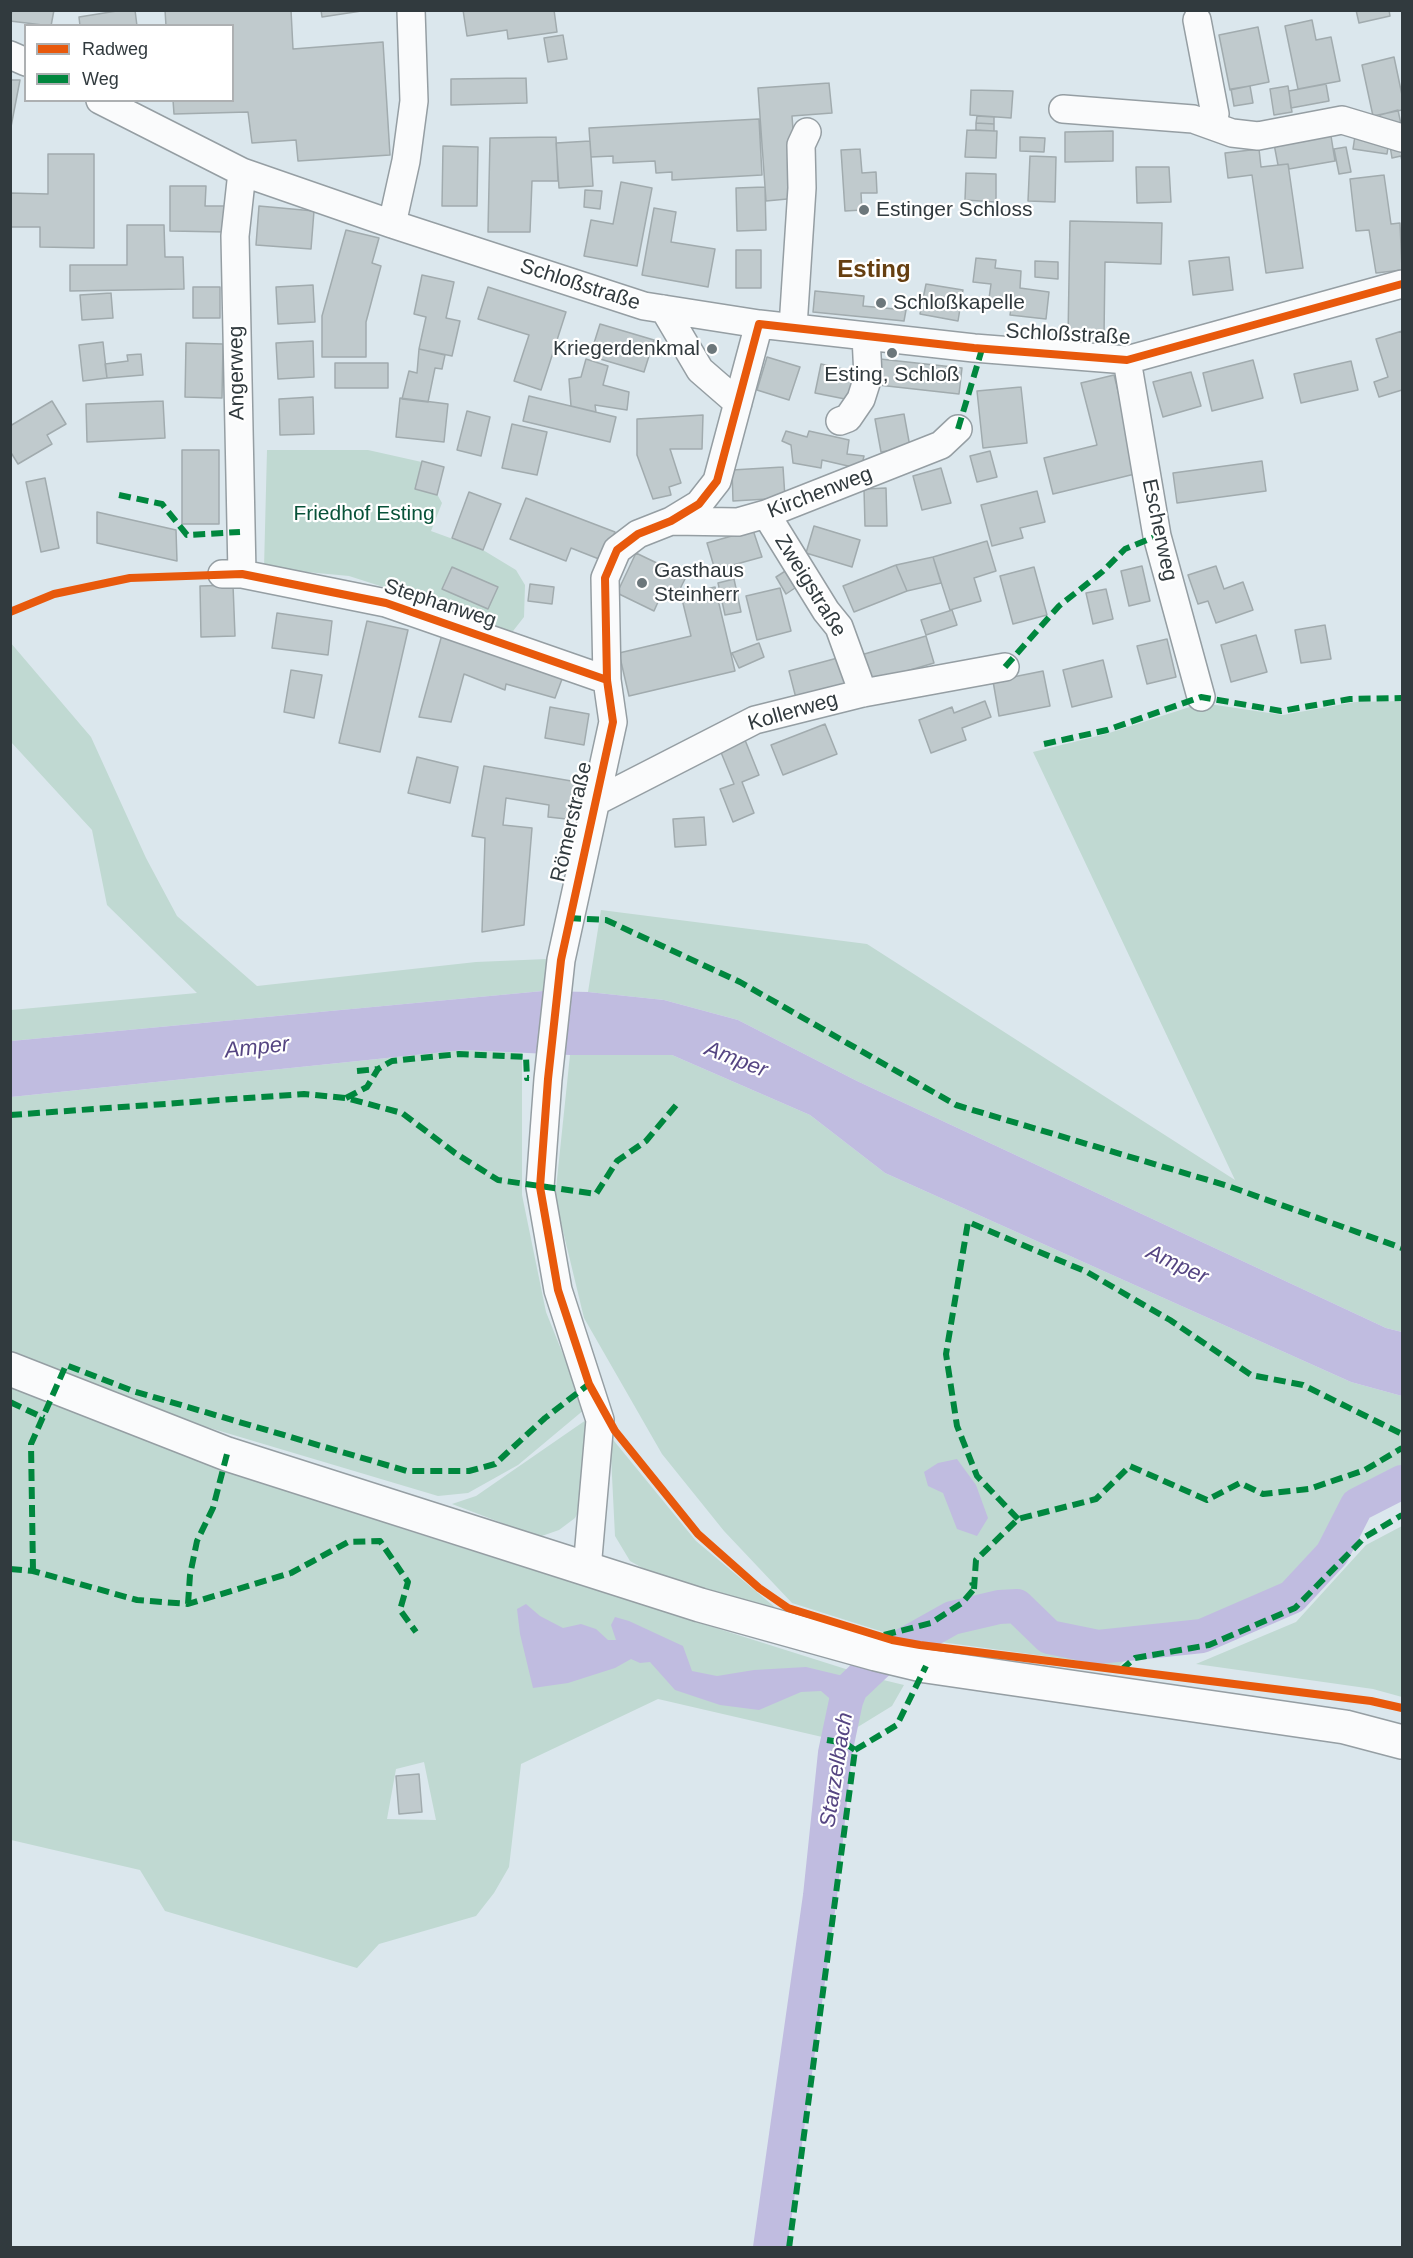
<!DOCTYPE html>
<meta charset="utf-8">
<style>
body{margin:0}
#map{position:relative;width:1413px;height:2258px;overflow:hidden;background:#dbe7ed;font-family:Helvetica,sans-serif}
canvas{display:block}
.frame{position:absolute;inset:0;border:12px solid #313a3e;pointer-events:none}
.legend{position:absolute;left:24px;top:24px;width:210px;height:78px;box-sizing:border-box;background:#fff;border:2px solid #adb0b2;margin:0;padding:8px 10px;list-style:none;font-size:18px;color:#313a3e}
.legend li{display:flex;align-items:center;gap:12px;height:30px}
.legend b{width:30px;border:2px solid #adb0b2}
</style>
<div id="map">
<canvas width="1413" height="2258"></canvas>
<div class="frame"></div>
<ul class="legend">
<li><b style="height:8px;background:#e8590c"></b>Radweg</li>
<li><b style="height:8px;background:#00873e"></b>Weg</li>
</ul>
</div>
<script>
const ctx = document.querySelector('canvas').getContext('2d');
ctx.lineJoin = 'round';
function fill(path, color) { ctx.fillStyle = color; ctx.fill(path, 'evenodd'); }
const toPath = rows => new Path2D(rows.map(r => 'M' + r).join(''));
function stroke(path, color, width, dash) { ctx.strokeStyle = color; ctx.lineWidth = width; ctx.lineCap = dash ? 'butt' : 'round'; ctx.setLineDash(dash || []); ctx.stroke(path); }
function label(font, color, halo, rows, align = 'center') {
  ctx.font = font + ' Helvetica,sans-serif'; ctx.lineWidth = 4.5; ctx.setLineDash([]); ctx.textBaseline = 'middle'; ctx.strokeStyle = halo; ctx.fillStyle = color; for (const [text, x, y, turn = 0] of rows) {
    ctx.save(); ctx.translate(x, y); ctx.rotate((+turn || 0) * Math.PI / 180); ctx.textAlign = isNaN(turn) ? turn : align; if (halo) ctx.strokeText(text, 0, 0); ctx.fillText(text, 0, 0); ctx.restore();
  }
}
const green = toPath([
 [267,450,368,450,444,467,437,494,442,503,431,531,483,550,516,570,525,585,524,617,506,640,402,593,349,576,264,568],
 [10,642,91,737,146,858,177,916,257,986,476,962,547,959,543,991,11,1041,11,1010,197,993,107,905,92,830,11,742],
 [1402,701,1402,1332,1386,1328,857,1081,738,1020,664,1000,588,992,601,910,867,944,1235,1180,1033,752,1106,734,1202,703,1283,715,1355,702],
 [464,1050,522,1053,522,1195,546,1312,585,1409,518,1465,468,1493,438,1496,126,1403,11,1352,11,1097],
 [570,1055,672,1055,810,1115,885,1173,1351,1382,1402,1396,1402,1466,1349,1496,1318,1548,1282,1589,1200,1629,1134,1651,1119,1666,896,1636,792,1603,724,1531,662,1454,584,1318,555,1198],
 [11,1382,126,1431,409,1531,852,1671,831,1739,658,1699,521,1764,509,1867,494,1893,476,1916,379,1944,357,1968,165,1911,140,1870,11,1840],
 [424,1762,436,1820,387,1819,396,1769],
 [586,1420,586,1496,575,1518,559,1530,539,1537,452,1504,476,1496],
 [610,1436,696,1541,789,1619,655,1575,630,1561,615,1536],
 [1402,1526,1402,1697,1373,1689,1196,1664,1296,1622,1366,1545],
 [871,1677,904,1685,892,1706,848,1733]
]);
const water = toPath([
 [543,991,588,992,664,1000,738,1020,857,1081,1386,1328,1402,1332,1402,1396,1351,1382,885,1173,810,1115,672,1055,570,1055,464,1050,11,1097,11,1041],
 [957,1459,976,1485,988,1518,977,1536,957,1529,943,1493,928,1486,924,1472,938,1463],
 [526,1604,540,1616,563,1628,581,1624,596,1629,608,1640,616,1640,611,1625,615,1617,629,1621,683,1646,692,1671,717,1676,754,1670,806,1667,864,1681,857,1694,844,1737,835,1736,835,1703,821,1691,801,1692,759,1710,720,1705,675,1690,650,1662,640,1663,631,1659,615,1668,568,1683,533,1688,520,1634,517,1609]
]);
const river = toPath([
 [770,2248,820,1896,835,1753,846,1701,851,1688,886,1655,952,1618,999,1607,1017,1606,1049,1637,1098,1647,1202,1636,1292,1597,1332,1554,1357,1505,1402,1482]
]);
const building = toPath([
 [12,10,54,10,51,26,10,21,12,10],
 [123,10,135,10,137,26,80,26,79,17,123,10],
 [165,10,291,10,293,49,383,42,390,155,298,161,296,140,252,143,248,112,174,114,173,100,232,100,232,26,166,26,165,10],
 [321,10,368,10,322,17,321,10],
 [463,10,554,10,557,32,508,39,507,30,467,36,463,10],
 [1356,10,1389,10,1390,16,1359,23,1356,10],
 [1312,20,1316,40,1331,37,1340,81,1298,89,1285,26,1312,20],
 [1258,27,1269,82,1230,90,1219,35,1258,27],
 [563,35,567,59,548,62,544,38,563,35],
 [1394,57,1402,95,1402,110,1373,116,1362,65,1394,57],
 [526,78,527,103,451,105,451,79,526,78],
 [10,80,20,80,10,132,10,80],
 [829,83,832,113,792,116,798,198,766,201,758,88,829,83],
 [1326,84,1329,101,1291,108,1289,91,1326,84],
 [1250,86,1253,103,1234,106,1231,89,1250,86],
 [1288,86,1292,112,1274,115,1270,89,1288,86],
 [971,90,1013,91,1011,118,970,115,971,90],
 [1398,110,1402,129,1381,122,1380,115,1398,110],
 [977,116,994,117,994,124,976,123,977,116],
 [759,119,762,175,672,180,672,172,656,173,655,161,613,163,613,156,591,157,589,128,759,119],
 [976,123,994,124,994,131,976,130,976,123],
 [1356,129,1390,134,1387,154,1353,149,1356,129],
 [967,130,997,131,996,158,965,157,967,130],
 [1113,131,1113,161,1065,162,1065,132,1113,131],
 [1331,136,1335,161,1289,169,1288,164,1278,165,1274,144,1331,136],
 [556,137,558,181,532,181,530,232,488,232,490,138,556,137],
 [1020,137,1045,138,1044,152,1020,151,1020,137],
 [1389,140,1402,144,1402,161,1401,156,1392,158,1389,140],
 [590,141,593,186,559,188,556,143,590,141],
 [443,146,478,147,477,206,442,206,443,146],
 [1346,147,1351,172,1339,174,1334,149,1346,147],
 [860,149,862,173,876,172,877,193,861,193,862,210,845,211,841,150,860,149],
 [1259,149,1261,167,1288,164,1303,268,1266,273,1252,175,1228,178,1225,153,1259,149],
 [48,154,94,154,94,248,40,247,40,227,10,227,10,193,48,194,48,154],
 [1030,156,1056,157,1055,202,1028,201,1030,156],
 [1136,167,1169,167,1171,202,1137,203,1136,167],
 [966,173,996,174,996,202,965,200,966,173],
 [1384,175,1391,224,1400,223,1402,270,1376,273,1369,230,1356,231,1350,179,1384,175],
 [621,182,652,188,637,266,584,256,591,220,613,224,621,182],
 [170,186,206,186,205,206,226,206,226,232,170,231,170,186],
 [765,187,766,230,737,231,736,188,765,187],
 [585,190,602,191,600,209,584,207,585,190],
 [259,206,314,211,311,249,256,245,259,206],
 [654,208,676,212,671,242,715,249,708,287,642,275,654,208],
 [1070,221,1162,223,1161,264,1105,262,1104,337,1068,337,1070,221],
 [127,225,164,225,165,257,183,257,184,289,70,291,70,265,127,265,127,225],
 [346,230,379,238,372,263,381,266,366,322,366,357,322,357,322,316,346,230],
 [736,250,761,250,761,288,736,288,736,250],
 [1229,257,1233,290,1193,295,1189,261,1229,257],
 [976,258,996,260,995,268,1021,271,1020,288,1049,292,1046,319,1010,315,1011,308,988,306,991,284,973,282,976,258],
 [1035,261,1058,262,1058,279,1035,277,1035,261],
 [422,275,454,282,446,318,460,321,452,356,419,349,426,317,414,314,422,275],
 [926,284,963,290,958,321,920,314,926,284],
 [313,285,315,322,278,324,276,287,313,285],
 [193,287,220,287,220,318,193,318,193,287],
 [488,287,566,312,541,390,514,381,529,335,478,319,488,287],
 [815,291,864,296,863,306,906,310,904,321,813,312,815,291],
 [111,293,113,318,82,320,80,295,111,293],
 [600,324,654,340,644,372,590,356,600,324],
 [1402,331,1402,390,1379,397,1374,382,1388,377,1376,339,1402,331],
 [313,341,314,377,278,379,276,343,313,341],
 [103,342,107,378,83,381,79,345,103,342],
 [186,343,223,344,222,398,185,397,186,343],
 [419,349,445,355,442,369,435,368,428,402,402,399,409,371,417,373,419,349],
 [141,354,143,375,107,378,105,364,128,361,127,355,141,354],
 [767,357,800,367,789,400,757,390,767,357],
 [586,359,608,366,603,385,629,392,627,410,595,405,596,412,571,406,569,379,581,377,586,359],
 [880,359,962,368,959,394,878,385,880,359],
 [1253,360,1263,398,1212,411,1203,373,1253,360],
 [1351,361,1358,390,1301,403,1294,374,1351,361],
 [335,363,388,363,388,388,335,388,335,363],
 [821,364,856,372,850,400,815,393,821,364],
 [1191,372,1201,406,1163,417,1153,382,1191,372],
 [1114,375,1139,473,1053,494,1044,458,1097,445,1081,383,1114,375],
 [1021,387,1027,443,983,448,977,391,1021,387],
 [529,396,616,417,610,442,523,421,529,396],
 [313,397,314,434,280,435,279,399,313,397],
 [400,398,448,404,444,442,396,437,400,398],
 [52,401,66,424,47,435,52,444,18,464,10,451,10,426,52,401],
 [163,401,165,438,87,442,86,404,163,401],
 [467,411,490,417,481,456,457,450,467,411],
 [904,414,910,447,881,452,875,419,904,414],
 [703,415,702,449,670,449,681,483,669,487,671,495,653,499,637,455,637,419,703,415],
 [512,424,547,432,537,475,502,468,512,424],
 [786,431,807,437,809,431,849,440,847,454,864,456,861,469,822,460,821,468,793,463,791,445,782,441,786,431],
 [182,450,219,450,219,524,182,524,182,450],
 [990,451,997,477,977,482,970,456,990,451],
 [422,461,444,467,437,495,415,489,422,461],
 [1262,461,1266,491,1177,503,1173,473,1262,461],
 [783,467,785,498,733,501,732,470,783,467],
 [941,468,951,503,922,510,913,476,941,468],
 [45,478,59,548,41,552,26,482,45,478],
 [886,488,887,526,865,526,864,489,886,488],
 [1037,491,1045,522,1020,528,1023,538,992,546,981,505,1037,491],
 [469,492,501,504,483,550,452,538,469,492],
 [526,498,615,532,604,561,571,548,566,561,510,539,526,498],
 [97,512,176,530,177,561,97,543,97,512],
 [814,526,860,540,852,567,806,553,814,526],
 [753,530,762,557,715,570,707,543,753,530],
 [987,541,996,571,974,578,981,601,950,610,933,557,987,541],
 [636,553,686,577,675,599,662,593,654,611,617,593,636,553],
 [933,557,941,583,907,591,896,565,933,557],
 [896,565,907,591,854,612,843,586,896,565],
 [1142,566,1150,601,1129,606,1121,571,1142,566],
 [1216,566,1224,589,1243,582,1253,610,1216,623,1208,601,1198,604,1188,575,1216,566],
 [452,567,498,587,488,609,442,589,452,567],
 [1034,567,1047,615,1013,624,1000,576,1034,567],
 [790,568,801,584,786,594,776,577,790,568],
 [734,579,741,612,725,615,718,583,734,579],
 [530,584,554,587,552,604,528,601,530,584],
 [233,585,235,636,201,637,200,586,233,585],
 [715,587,735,671,629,696,619,653,691,636,681,595,715,587],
 [780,588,791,631,757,640,746,596,780,588],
 [1106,589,1113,619,1093,624,1086,593,1106,589],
 [952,610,957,625,926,635,921,620,952,610],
 [277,613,332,621,328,655,272,648,277,613],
 [367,621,408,630,380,752,339,743,367,621],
 [1325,625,1331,659,1301,663,1295,630,1325,625],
 [443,631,565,671,555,698,506,684,505,690,464,674,451,722,419,717,443,631],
 [1256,635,1267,672,1231,682,1221,645,1256,635],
 [926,636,934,663,869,682,861,655,926,636],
 [1167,639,1176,677,1147,684,1137,646,1167,639],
 [759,643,764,657,739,668,732,653,759,643],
 [845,656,853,687,797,702,789,671,845,656],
 [1103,660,1112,697,1072,707,1063,670,1103,660],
 [291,670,322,675,314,718,284,712,291,670],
 [1043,671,1050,706,999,716,993,681,1043,671],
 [985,701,991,717,962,728,966,740,931,753,919,720,952,707,954,713,985,701],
 [550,707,589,714,584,745,545,738,550,707],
 [825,724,837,754,783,775,771,745,825,724],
 [745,740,759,775,742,782,754,813,733,822,720,789,734,784,720,750,745,740],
 [417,757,458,767,450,803,408,793,417,757],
 [484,766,583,783,576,820,548,817,549,805,506,798,503,825,532,828,524,925,482,932,485,838,472,836,484,766],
 [704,817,706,845,675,847,673,819,704,817],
 [419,1774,422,1812,399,1814,396,1776,419,1774]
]);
const minor = toPath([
 [1197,20,1215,114],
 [10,55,26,62],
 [100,100,242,172,392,224,644,306,759,324,974,348,1127,360,1402,284],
 [1063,109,1193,119,1232,133,1258,136,1342,120,1402,138],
 [242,172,235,236,242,574],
 [392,224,406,161,414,101,411,10],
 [664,309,700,370,738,403],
 [793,327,802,188,801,145,807,132],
 [1127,360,1157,536,1201,697],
 [840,421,848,418,861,399,868,377,866,336],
 [766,514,826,611,839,627,863,693],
 [671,521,738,522,766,514,941,445,958,429],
 [222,574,242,574,386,603,607,680],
 [597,801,755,720,863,693,1005,667],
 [587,1569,600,1420,558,1290,540,1187,548,1079,561,960,613,722,607,680,605,578,617,550,638,534,671,521,699,504,717,481,759,324]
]);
const major = toPath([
 [10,1369,227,1454,700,1605,876,1654,926,1666,1345,1727,1402,1742]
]);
const quiet = toPath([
 [958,429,982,349],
 [119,495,162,504,187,535,240,532],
 [1005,667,1059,606,1102,572,1125,549,1157,536],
 [1044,744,1107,730,1201,697,1281,711,1350,699,1402,698],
 [569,918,606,920,740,982,956,1105,1228,1186,1402,1248],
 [357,1071,378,1069],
 [346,1098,367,1087,378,1069,392,1061,459,1054,526,1057,527,1078,529,1078],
 [10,1115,304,1094,346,1098,402,1113,455,1153,498,1180,596,1194,617,1161,646,1141,678,1103],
 [10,1402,44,1418],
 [1018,1519,977,1476,957,1426,946,1354,968,1222,1087,1272,1170,1320,1251,1375,1303,1385,1402,1434],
 [10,1569,33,1571,137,1600,188,1604,291,1573,348,1542,380,1541,408,1582,400,1610,416,1632],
 [33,1571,31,1444,66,1365,133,1391,407,1471,469,1471,495,1464,545,1418,589,1384,590,1387],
 [974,1589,976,1560,1018,1519,1096,1499,1130,1466,1207,1500,1240,1483,1263,1494,1309,1489,1365,1470,1402,1448],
 [188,1604,190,1575,197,1541,213,1508,227,1454],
 [884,1635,931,1623,962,1603,974,1589,972,1582],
 [1121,1670,1135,1658,1209,1645,1295,1608,1365,1537,1402,1515],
 [827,1740,845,1743,855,1750],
 [855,1750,897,1725,926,1666],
 [789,2248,855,1750]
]);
const cycleway = toPath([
 [1402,284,1127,360,974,348,759,324,717,481,699,504,671,521,638,534,617,550,605,578,607,680,613,722,561,960,548,1079,540,1187,558,1290,589,1384,615,1431,698,1534,759,1588,788,1608,892,1640,920,1645,1371,1701,1402,1708],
 [10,612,54,594,130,578,242,574,386,603,607,680]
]);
const markers = [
 [864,210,6,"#6c777b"],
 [881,303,6,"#6c777b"],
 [712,349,6,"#6c777b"],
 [892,353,6,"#6c777b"],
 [642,583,6,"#6c777b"]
];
const poiNames = [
 ["Estinger Schloss",876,210],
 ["Schloßkapelle",893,303],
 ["Kriegerdenkmal",700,349,"right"],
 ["Esting, Schloß",892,375,"center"],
 ["Gasthaus",654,571],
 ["Steinherr",654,595]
];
const streetNames = [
 ["Schloßstraße",580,285,18],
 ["Schloßstraße",1068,335,3],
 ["Angerweg",237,373,-91],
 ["Kirchenweg",820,493,-21],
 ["Escherweg",1159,530,78],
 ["Zweigstraße",810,586,58],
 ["Stephanweg",440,604,18],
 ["Kollerweg",793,712,-16],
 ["Römerstraße",572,822,-77]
];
const parkNames = [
 ["Friedhof Esting",364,514]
];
const waterNames = [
 ["Amper",257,1048,-6],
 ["Amper",736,1060,21],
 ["Amper",1177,1265,25],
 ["Starzelbach",837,1770,-81]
];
const quarterNames = [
 ["Esting",874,270]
];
fill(green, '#c0d9d2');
fill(water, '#c0bce0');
stroke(river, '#c0bce0', 34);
fill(building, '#c0cacd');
stroke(building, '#a1abae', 1.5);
stroke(minor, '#959ea3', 30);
stroke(major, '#959ea3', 36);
stroke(minor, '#fafbfc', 27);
stroke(major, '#fafbfc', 33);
stroke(quiet, '#00873e', 6, [12, 6]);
stroke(cycleway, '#e8590c', 8);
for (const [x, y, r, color] of markers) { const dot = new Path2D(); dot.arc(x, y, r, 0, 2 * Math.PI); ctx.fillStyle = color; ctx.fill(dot); stroke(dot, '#fff', 2); }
label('21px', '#313a3e', '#fff', poiNames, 'left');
label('21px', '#313a3e', '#fff', streetNames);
label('21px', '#085239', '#fff', parkNames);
label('italic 22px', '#554582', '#fff', waterNames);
label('bold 24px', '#663f11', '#fff', quarterNames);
</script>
